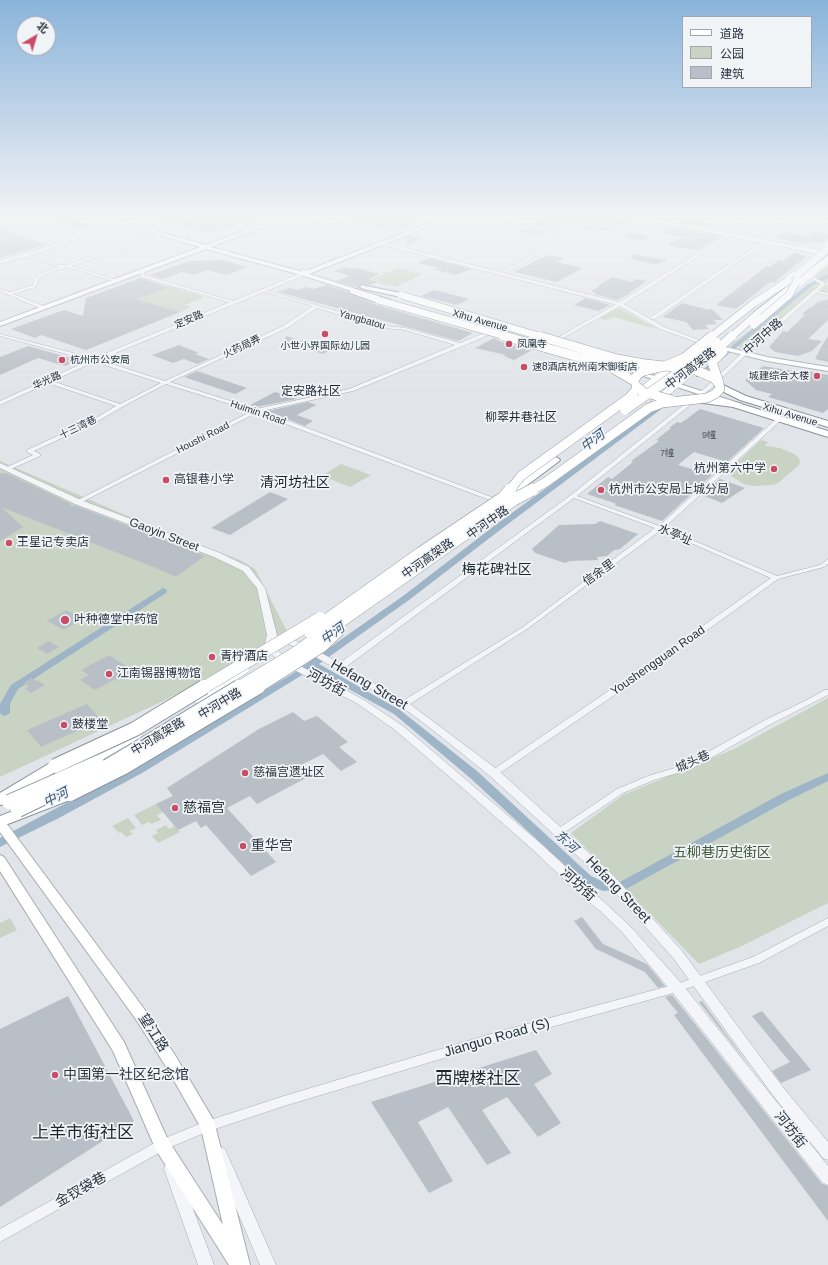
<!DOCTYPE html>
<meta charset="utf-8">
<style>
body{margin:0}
#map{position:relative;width:828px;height:1265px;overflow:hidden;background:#e1e5e9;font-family:Helvetica,"Noto Sans SC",sans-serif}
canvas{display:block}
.legend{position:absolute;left:682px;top:16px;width:130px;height:72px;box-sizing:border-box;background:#f1f4f7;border:1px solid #a1a7ae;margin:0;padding:5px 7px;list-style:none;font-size:12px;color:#2a3440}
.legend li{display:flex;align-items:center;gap:8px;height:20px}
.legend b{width:20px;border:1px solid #a1a7ae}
.north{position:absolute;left:16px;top:16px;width:40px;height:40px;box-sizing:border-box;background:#f1f4f7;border:1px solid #a1a7ae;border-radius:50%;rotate:38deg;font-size:11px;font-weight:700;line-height:16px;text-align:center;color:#2a3440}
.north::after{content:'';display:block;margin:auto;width:14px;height:18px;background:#c94c68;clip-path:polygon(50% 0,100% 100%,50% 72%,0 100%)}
</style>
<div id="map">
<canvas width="828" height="1265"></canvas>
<ul class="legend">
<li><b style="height:5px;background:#fff"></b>道路</li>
<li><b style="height:11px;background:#c8d3c3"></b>公园</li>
<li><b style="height:11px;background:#b9bfc6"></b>建筑</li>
</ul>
<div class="north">北</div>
</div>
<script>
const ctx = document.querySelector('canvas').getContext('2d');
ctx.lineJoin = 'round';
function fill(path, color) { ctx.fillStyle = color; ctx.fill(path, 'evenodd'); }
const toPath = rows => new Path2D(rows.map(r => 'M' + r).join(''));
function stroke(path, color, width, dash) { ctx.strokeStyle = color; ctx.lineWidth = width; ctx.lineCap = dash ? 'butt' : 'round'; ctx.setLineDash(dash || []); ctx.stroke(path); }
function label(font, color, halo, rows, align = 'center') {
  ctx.font = font + ' Helvetica,"Noto Sans SC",sans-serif'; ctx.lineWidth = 3.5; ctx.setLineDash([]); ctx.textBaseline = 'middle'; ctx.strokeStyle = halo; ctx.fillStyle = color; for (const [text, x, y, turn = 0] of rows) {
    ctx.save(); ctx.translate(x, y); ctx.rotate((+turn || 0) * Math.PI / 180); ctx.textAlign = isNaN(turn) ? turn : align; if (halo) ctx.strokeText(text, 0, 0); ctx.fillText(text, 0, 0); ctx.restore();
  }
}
const green = toPath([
 [828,266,828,281,824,284,828,285,828,290,825,294,815,292,748,350,730,345,810,285,820,282,813,278],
 [398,268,423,274,396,287,377,283,380,282,372,279],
 [170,286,205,297,185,305,191,307,180,312,137,299],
 [619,308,657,329,613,317,606,320,600,318],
 [761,440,768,442,765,446,780,448,794,454,799,458,800,462,799,465,778,483,773,485,753,486,744,484,731,476,728,471],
 [0,461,160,530,240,560,255,569,289,635,163,701,0,777],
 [341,464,371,475,350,487,322,476],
 [828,698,828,903,742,946,699,964,571,833,623,795,734,749],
 [156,804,163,812,157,815,161,820,151,824,149,822,142,825,134,815],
 [128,818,136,828,130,831,133,834,126,837,121,832,119,833,112,826],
 [166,825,169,829,175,826,180,832,158,843,152,836,158,833,156,830],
 [10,918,17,930,0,938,0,923]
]);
const canal = toPath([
 [828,274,828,278,812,286,700,377,696,377,696,375,808,284,828,274],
 [658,407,661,409,660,410,500,530,409,600,319,664,400,710,477,771,591,876,604,882,620,882,781,794,828,773,828,781,789,800,626,889,603,891,583,882,469,777,394,714,312,669,142,773,57,819,0,847,0,838,134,767,292,674,403,596,494,526,658,407],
 [163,588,166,589,167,591,166,593,18,689,10,704,10,713,5,716,2,715,0,713,0,704,11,685,163,588]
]);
const building = toPath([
 [46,216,64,216,95,227,95,228,76,228,46,218],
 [154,216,183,216,191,219,198,216,262,216,262,218,217,232,207,233,154,219],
 [366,216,396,216,417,223,394,231,353,221],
 [550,216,597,216,576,226,564,223,551,229,532,224],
 [608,216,631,221,607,231,583,229],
 [684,219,706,223,712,228,679,222],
 [671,227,722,236,699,250,678,248,667,245,682,237,661,233],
 [0,228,46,245,0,258],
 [524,228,544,232,536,235,516,231],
 [815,231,828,234,828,239,823,243,810,241,806,244,775,238,784,232,809,236],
 [631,232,650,236,643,241,623,237],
 [409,236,422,239,406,245,406,237],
 [795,252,806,257,789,270,775,283,770,282,736,309,716,305,767,266,770,267,779,260,783,261],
 [632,254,667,260,656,265,631,259],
 [547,255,564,258,556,262,583,268,557,282,514,272],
 [429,258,472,269,455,275,433,269,438,268,418,263],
 [221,260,248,267,227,275,208,270,193,275,182,272,163,279,150,275,189,261],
 [345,267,355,269,357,268,380,274,369,279,378,282,369,285,360,284,359,286,360,288,336,281,349,276,334,271],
 [612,277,631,282,637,279,647,281,629,293,631,293,617,300,594,294,596,293,591,291,600,286,598,286],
 [140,278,169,287,137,299,180,312,86,350,41,335,35,338,11,329,64,310,83,316,86,298],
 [327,285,348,292,349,294,377,305,473,333,458,341,278,292,289,288,298,290,306,287,313,289],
 [434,290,469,299,457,305,421,296],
 [586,298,610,305,598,311,574,305],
 [828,299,828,320,808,339,822,341,812,351,798,356,775,352,769,347,783,331,787,332,805,315,802,314,809,308,811,308,818,302],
 [682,303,710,310,711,308,723,320,713,320,717,324,705,325,709,329,693,330,686,322,662,317],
 [286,336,331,350,323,354,284,342],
 [828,336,828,362,815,359,820,349],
 [494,338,502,342,532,350,514,360,504,356,506,355,475,348],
 [179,345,199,353,195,354,209,359,197,364,184,359,173,363,152,355],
 [28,346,78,360,65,366,38,358,0,375,0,357],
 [763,366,793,371,787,377,803,380,808,371,828,375,828,409,823,413,768,397,772,394,756,390,745,380],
 [197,371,247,388,235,394,184,377],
 [275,392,297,399,256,407,250,405],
 [308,402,316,405,297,415,313,421,305,426,268,411],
 [700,409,764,428,727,462,694,452,678,465,712,475,662,521,614,505,617,504,587,494,608,477,612,479,633,462,631,461,659,441,656,440,671,428,669,428,677,422,681,423],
 [6,473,71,504,70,506,76,506,205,556,177,576,174,576,156,568,1,507,23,527,0,541,0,474],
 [720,479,745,488,722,503,702,495],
 [270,492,288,499,230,535,211,528],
 [600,521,638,534,620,549,614,550,607,556,597,557,598,560,570,561,565,563,535,553,532,549,559,525,595,524],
 [66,610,83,619,64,630,47,621],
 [48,641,59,647,47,654,37,648],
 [109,655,135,672,118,681,115,679,95,690,80,680,89,675,81,670],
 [31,678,38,681,45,685,31,693,25,689,29,686,24,683],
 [87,704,101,720,41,747,27,730],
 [293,712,304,721,317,716,348,742,339,747,357,762,341,771,323,754,295,768,306,778,257,804,250,796,227,808,276,862,251,876,206,825,201,828,196,821,178,830,156,804,173,796,167,788,259,729],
 [582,917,603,944,647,964,665,986,658,988,645,972,596,949,574,921],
 [672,995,822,1184,828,1186,828,1221,674,1015,678,1013,665,997],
 [68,996,134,1121,0,1207,0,1029],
 [702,1001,751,1068,699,1002],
 [762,1011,786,1040,811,1070,781,1083,772,1071,790,1062,752,1016],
 [536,1050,552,1074,534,1084,561,1123,538,1137,507,1097,482,1110,511,1153,487,1165,448,1107,418,1122,453,1181,429,1193,371,1102]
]);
const minor = toPath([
 [350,216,356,216,330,227,327,226,350,216],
 [478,216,486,216,564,233,601,216,607,216,565,235,556,241,550,249,504,273,502,272,503,271,548,247,554,239,561,234,478,216],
 [753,216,758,216,734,234,622,305,554,343,550,342,618,303,732,232,753,216],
 [791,216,795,216,768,241,655,319,651,319,651,317,766,239,791,216],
 [105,227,137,239,138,240,135,241,104,229,103,228,105,227],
 [159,234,162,235,71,266,114,279,114,281,67,267,43,275,38,279,36,287,13,294,46,307,46,309,42,309,0,291,0,289,10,292,33,285,34,279,41,273,59,267,24,256,24,254,57,265,66,265,159,234],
 [142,270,145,271,144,275,236,302,232,303,141,277,142,270],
 [808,275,810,275,825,283,825,285,818,291,828,293,828,295,816,293,746,355,709,390,577,496,659,526,776,419,780,419,780,421,664,528,777,576,820,565,828,559,828,564,824,567,778,579,663,662,497,775,494,776,491,775,490,773,491,771,657,658,771,578,661,530,527,629,407,706,401,706,400,704,401,702,523,627,655,528,574,498,343,669,337,669,336,667,337,665,571,495,705,388,742,353,821,284,808,277,808,275],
 [262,289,387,326,405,328,460,343,489,331,493,331,493,333,463,346,353,391,262,411,502,501,502,503,498,503,256,413,80,503,76,503,76,501,252,411,166,384,131,402,98,421,34,451,40,454,40,456,9,470,5,470,5,468,33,455,27,452,27,450,94,419,116,406,45,382,45,380,49,380,120,404,161,383,92,361,0,336,0,334,96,359,165,381,283,326,313,306,262,291,262,289],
 [317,308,385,328,405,330,455,345,349,389,256,409,170,382,287,328,317,308],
 [825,690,828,690,828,695,771,724,691,769,654,780,623,793,562,834,559,835,556,834,555,832,556,830,617,789,648,776,685,765,765,720,805,701,825,690],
 [828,918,828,926,759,963,677,992,501,1041,284,1106,209,1131,166,1149,0,1242,0,1229,158,1141,204,1122,284,1096,501,1031,677,984,753,957,828,918]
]);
const tertiary = toPath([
 [293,216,301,216,374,237,379,241,386,243,622,303,664,327,710,344,705,345,660,329,618,305,382,245,375,243,370,239,293,216],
 [397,216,406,216,430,223,428,224,397,216],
 [123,220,127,221,38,253,0,264,0,260,34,251,123,220],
 [302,269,307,270,305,275,96,361,0,405,0,401,92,359,301,273,302,269],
 [0,463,81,500,220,553,249,567,265,588,277,635,275,643,278,651,291,661,364,700,403,726,540,843,630,926,682,984,828,1166,828,1185,823,1183,672,992,622,932,600,911,577,892,532,849,466,791,395,730,358,704,285,665,271,654,265,643,267,635,257,588,243,571,214,557,75,504,0,468,0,463],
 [281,635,311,647,407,702,498,770,613,875,682,951,782,1086,828,1142,828,1160,823,1158,772,1094,674,959,605,881,490,776,434,731,401,706,305,651,278,640,276,638,281,635],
 [220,1147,225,1149,276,1265,260,1265,213,1154,215,1149,220,1147],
 [171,1162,176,1164,178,1169,214,1265,198,1265,164,1169,166,1164,171,1162]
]);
const secondary = toPath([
 [94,216,103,216,206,245,283,216,290,216,211,247,303,272,448,216,455,216,309,274,391,300,391,302,389,303,301,275,206,249,0,326,0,322,200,247,94,216],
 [714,344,767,357,828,367,828,371,767,361,712,347,712,345,714,344],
 [601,360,605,360,742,404,741,406,735,406,601,362,601,360],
 [0,819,4,820,145,1010,175,1055,214,1121,250,1265,229,1265,156,1150,113,1051,0,871,0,855,4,857,124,1042,168,1140,223,1225,201,1128,165,1065,135,1018,0,832,0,819]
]);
const primary = toPath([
 [624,216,638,216,819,250,828,241,828,247,824,251,828,253,825,255,821,254,777,289,774,287,775,286,815,253,624,216],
 [828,259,828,264,789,296,785,296,785,294,828,259],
 [716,348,722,348,723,350,658,404,652,404,652,400,716,348],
 [677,360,680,360,684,362,629,406,623,406,623,402,658,373,677,360],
 [244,666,248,668,250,670,248,672,201,702,197,703,193,702,191,699,193,696,244,666],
 [136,731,140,732,142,735,140,738,91,766,87,767,83,766,81,763,83,760,136,731]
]);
const trunk = toPath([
 [828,255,828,260,760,316,754,316,754,312,828,255],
 [361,285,401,293,405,295,401,297,364,289,360,287,361,285],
 [350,289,356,289,382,300,381,302,375,302,350,293,350,289],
 [719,383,746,396,828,421,828,427,740,400,716,388,715,386,719,383],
 [698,397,714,398,738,403,828,431,828,437,733,407,695,402,694,400,698,397],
 [555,457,558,458,560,460,558,462,510,498,502,498,501,496,502,494,552,458,555,457],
 [55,761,60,763,62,766,60,769,5,804,0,805,0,793,50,763,55,761],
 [70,789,75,790,77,794,75,798,0,827,0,816,70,789]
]);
const trunkBridgeFar3 = toPath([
 [797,275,828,249],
 [401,295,542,337],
 [378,300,508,337],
 [754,325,789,295,796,282],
 [711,337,754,303,788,281],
 [731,337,757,314]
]);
const trunkBridgeFar2 = toPath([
 [504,336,607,365,634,381,637,375,643,371,665,366,684,358,712,336],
 [713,353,732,336],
 [719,383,712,362,723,351],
 [625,410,679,372,716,342],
 [509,491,521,476,629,398,637,389,636,386,643,392,672,400],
 [530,491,546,482,649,408,662,403,707,398,715,394,720,389,719,384,714,378,693,369,645,364,617,359,539,336]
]);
const trunkBridgeFar1 = toPath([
 [310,632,421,553,503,498,510,490],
 [203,688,320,618],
 [238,688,294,654,513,500,532,490],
 [256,688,322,646,340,629]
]);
const trunkBridge = toPath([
 [55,766,135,729,204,687],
 [70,794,124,767,258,687],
 [9,802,97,763],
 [18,810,105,768,239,687]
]);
const markers = [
 [325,334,4,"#c94c68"],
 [509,344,4,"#c94c68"],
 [62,360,4,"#c94c68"],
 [524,367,4,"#c94c68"],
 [817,376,4,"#c94c68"],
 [774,469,4,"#c94c68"],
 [166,480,4,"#c94c68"],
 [601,490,4,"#c94c68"],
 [9,543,4,"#c94c68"],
 [65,620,5,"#c94c68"],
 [212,657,4,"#c94c68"],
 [109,674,4,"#c94c68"],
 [64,725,4,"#c94c68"],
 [245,773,4,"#c94c68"],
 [175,808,4,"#c94c68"],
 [243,846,4,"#c94c68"],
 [55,1075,4,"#c94c68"]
];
const farNumbernames = [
 ["9幢",709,436],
 ["7幢",667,454]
];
const farStreetnames = [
 ["定安路",189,320,-23],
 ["Yangbatou",362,320,16],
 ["Xihu Avenue",480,321,16],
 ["火药局弄",242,347,-25],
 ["华光路",47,381,-24],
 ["Huimin Road",258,413,19],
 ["Xihu Avenue",790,415,17],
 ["十三湾巷",78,428,-26],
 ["Houshi Road",203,438,-27]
];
const farPoinames = [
 ["凤凰寺",517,344],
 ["小世小界国际幼儿园",325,346,"center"],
 ["杭州市公安局",70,360],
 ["速8酒店杭州南宋御街店",532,367],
 ["城建综合大楼",809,376,"right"]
];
const streetNames = [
 ["中河中路",763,337,-42],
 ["中河高架路",691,369,-37],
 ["中河中路",488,523,-35],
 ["Gaoyin Street",164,535,21],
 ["水亭址",675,535,23],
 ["中河高架路",428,559,-35],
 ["信余里",599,573,-36],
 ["Youshengguan Road",658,661,-35],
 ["中河中路",220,704,-31],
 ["中河高架路",158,737,-31],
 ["城头巷",693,762,-25]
];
const farQuarternames = [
 ["定安路社区",311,392],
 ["柳翠井巷社区",521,418]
];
const poiNames = [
 ["杭州第六中学",766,469,"right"],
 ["高银巷小学",174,480],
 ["杭州市公安局上城分局",609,490],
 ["王星记专卖店",17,543],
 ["叶种德堂中药馆",74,620],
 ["青柠酒店",220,657],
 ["江南锡器博物馆",117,674],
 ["鼓楼堂",72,725],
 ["慈福宫遗址区",253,773]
];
const waterNames = [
 ["中河",593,441,-37],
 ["中河",333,634,-35],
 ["中河",56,798,-28],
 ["东河",566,842,43]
];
const quarterNames = [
 ["清河坊社区",295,483],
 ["梅花碑社区",497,570]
];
const nearStreetnames = [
 ["河坊街",326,683,29],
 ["Hefang Street",369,685,30],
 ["河坊街",578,885,42],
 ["Hefang Street",618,890,46],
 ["望江路",153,1033,57],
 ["Jianguo Road (S)",497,1038,-16],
 ["河坊街",790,1130,52],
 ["金钗袋巷",81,1190,-29]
];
const nearPoinames = [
 ["慈福宫",183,808],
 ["重华宫",251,846],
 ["中国第一社区纪念馆",63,1075]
];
const nearParknames = [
 ["五柳巷历史街区",722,853]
];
const nearQuarternames = [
 ["西牌楼社区",478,1079],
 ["上羊市街社区",83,1133]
];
fill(green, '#c8d3c3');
fill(canal, '#9eb5c8');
fill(building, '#b9bfc6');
stroke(minor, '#a6acb3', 1);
stroke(tertiary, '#a6acb3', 1);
stroke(secondary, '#a6acb3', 2);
stroke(primary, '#a1aab4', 1);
stroke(trunk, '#89939f', 2);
fill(minor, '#f4f5f8');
fill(tertiary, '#f4f5f8');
fill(secondary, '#fff');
fill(primary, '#fff');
fill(trunk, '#fff');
stroke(trunkBridgeFar3, '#89939f', 8, []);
stroke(trunkBridgeFar2, '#89939f', 10, []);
stroke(trunkBridgeFar1, '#89939f', 13, []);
stroke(trunkBridge, '#89939f', 16, []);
stroke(trunkBridgeFar3, '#fff', 7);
stroke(trunkBridgeFar2, '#fff', 9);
stroke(trunkBridgeFar1, '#fff', 12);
stroke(trunkBridge, '#fff', 14);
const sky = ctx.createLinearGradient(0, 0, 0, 393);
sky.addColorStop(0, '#8ab4db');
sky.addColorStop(0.55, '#f2f3f5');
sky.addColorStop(1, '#f2f3f500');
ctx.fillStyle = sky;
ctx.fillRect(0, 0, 828, 393);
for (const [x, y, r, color] of markers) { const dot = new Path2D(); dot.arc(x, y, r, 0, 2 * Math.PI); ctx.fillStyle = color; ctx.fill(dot); stroke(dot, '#f1f4f7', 1.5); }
label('9px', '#4e5762', null, farNumbernames);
label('10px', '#2a3440', '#f1f4f7', farStreetnames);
label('10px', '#2a3440', '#f1f4f7', farPoinames, 'left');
label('12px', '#2a3440', '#f1f4f7', streetNames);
label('12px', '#1c2531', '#f1f4f7', farQuarternames);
label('12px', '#2a3440', '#f1f4f7', poiNames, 'left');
label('italic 13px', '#365573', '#f1f4f7', waterNames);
label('14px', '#1c2531', '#f1f4f7', quarterNames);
label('14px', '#2a3440', '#f1f4f7', nearStreetnames);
label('14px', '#2a3440', '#f1f4f7', nearPoinames, 'left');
label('14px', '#415b38', '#f1f4f7', nearParknames);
label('17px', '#1c2531', '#f1f4f7', nearQuarternames);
</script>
